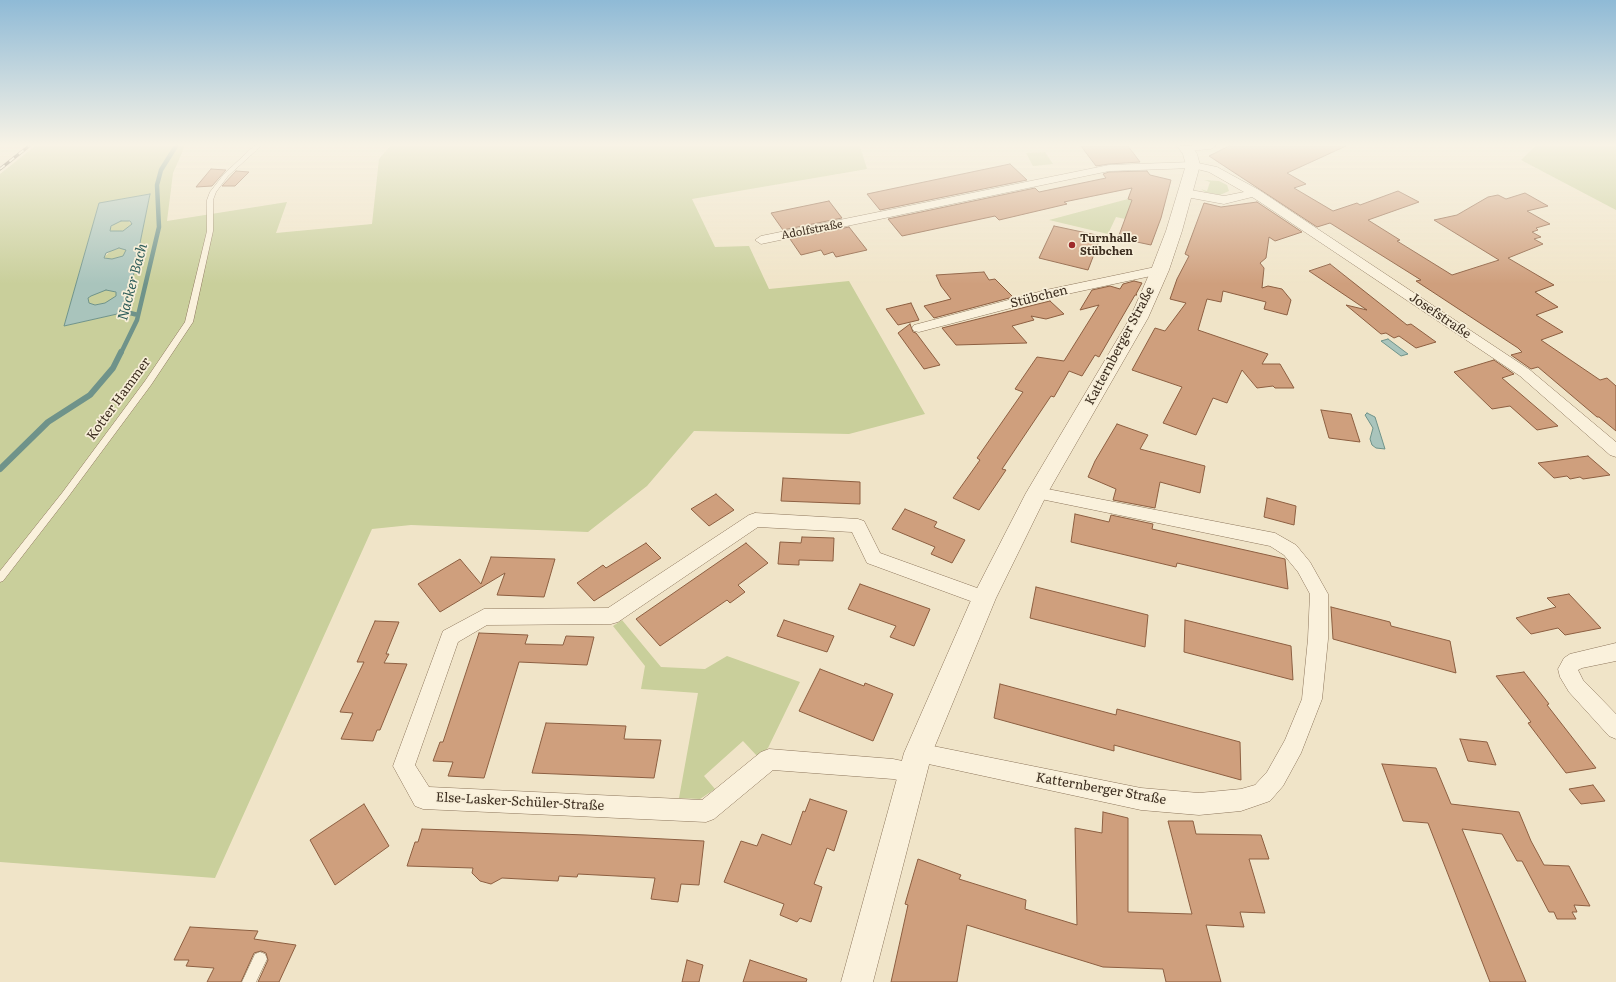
<!DOCTYPE html>
<meta charset="utf-8">
<style>
body{margin:0}
canvas{display:block;background:#f0e4c8}
</style>
<canvas width="1616" height="982"></canvas>
<script>
const ctx = document.querySelector('canvas').getContext('2d');
ctx.lineJoin = 'round';
function fill(path, color) { ctx.fillStyle = color; ctx.fill(path, 'evenodd'); }
const toPath = rows => new Path2D(rows.map(r => 'M' + r).join(''));
function stroke(path, color, width, dash) { ctx.strokeStyle = color; ctx.lineWidth = width; ctx.lineCap = dash ? 'butt' : 'round'; ctx.setLineDash(dash || []); ctx.stroke(path); }
function label(font, color, halo, rows, align = 'center') {
  ctx.font = font + ' Literata,serif'; ctx.lineWidth = 3.5; ctx.setLineDash([]); ctx.textBaseline = 'middle'; ctx.strokeStyle = halo; ctx.fillStyle = color; for (const [text, x, y, turn = 0] of rows) {
    ctx.save(); ctx.translate(x, y); ctx.rotate((+turn || 0) * Math.PI / 180); ctx.textAlign = isNaN(turn) ? turn : align; if (halo) ctx.strokeText(text, 0, 0); ctx.fillText(text, 0, 0); ctx.restore();
  }
}
const green = toPath([
 [35,146,185,146,173,173,167,221,287,202,276,233,372,224,379,159,390,146,860,146,867,169,692,199,715,247,749,246,769,289,849,281,925,414,849,434,694,431,647,486,588,532,411,525,372,529,215,878,0,862,0,174],
 [150,194,126,312,64,326,99,203],
 [1535,146,1616,146,1616,210,1521,160],
 [1045,152,1053,164,1033,166,1026,153],
 [1204,180,1219,181,1227,185,1229,191,1220,195,1205,192,1201,189,1207,191,1210,182],
 [1128,199,1164,207,1158,226,1116,217,1108,234,1049,220],
 [121,221,128,221,132,224,130,228,119,232,112,232,109,229,114,224],
 [122,248,126,250,123,256,109,260,104,257,112,250],
 [102,290,113,290,117,294,113,299,105,303,95,305,89,303,88,298,91,296],
 [622,620,661,667,705,669,727,656,800,682,768,748,758,757,743,741,704,776,715,789,700,799,679,798,698,693,641,689,645,666,613,626]
]);
const water = toPath([
 [150,194,126,312,64,326,99,203,150,194],
 [121,221,130,221,132,224,123,231,110,231,111,226,121,221],
 [119,248,126,250,123,256,112,259,104,258,106,253,119,248],
 [106,290,116,292,116,296,105,303,95,305,89,303,88,298,91,296,106,290],
 [1388,339,1408,354,1401,356,1381,341,1388,339],
 [1367,413,1375,417,1385,449,1376,448,1372,445,1370,439,1373,428,1365,415,1367,413]
]);
const streamFar1 = toPath([
 [126,312,138,315],
 [121,353,137,320,159,227,157,185,161,170,176,146]
]);
const stream = toPath([
 [0,469,48,422,90,395,113,368,121,352]
]);
const building = toPath([
 [1081,146,1128,146,1140,162,1109,164,1096,166,1081,146],
 [1229,146,1346,146,1287,173,1306,184,1294,188,1333,211,1357,203,1360,205,1398,191,1419,202,1368,220,1400,240,1397,241,1452,275,1499,260,1434,220,1457,215,1488,197,1498,195,1506,199,1525,193,1548,206,1527,211,1550,224,1536,228,1538,230,1532,232,1541,237,1534,239,1543,244,1508,258,1554,285,1535,292,1558,307,1536,315,1563,332,1541,340,1600,380,1607,378,1616,386,1616,431,1599,417,1597,417,1538,367,1531,369,1511,355,1522,352,1518,348,1416,281,1421,280,1330,223,1317,227,1209,156,1229,146],
 [1010,164,1027,180,880,210,867,194,1010,164],
 [211,169,226,170,212,186,196,187,211,169],
 [236,171,249,172,235,186,222,186,236,171],
 [1147,171,1150,175,1171,180,1161,218,1151,245,1118,238,1132,200,1128,199,1132,188,1064,202,1067,204,999,220,995,216,902,236,888,219,1035,188,1039,192,1106,178,1103,174,1109,172,1147,171],
 [829,201,842,218,783,230,771,213,829,201],
 [1257,202,1302,232,1275,241,1269,237,1266,258,1260,263,1264,268,1262,288,1268,286,1282,289,1291,300,1287,315,1264,309,1266,302,1223,291,1221,302,1207,299,1198,330,1268,354,1262,364,1280,364,1294,388,1275,388,1273,386,1257,388,1242,370,1227,403,1213,398,1196,435,1163,423,1182,387,1132,370,1155,328,1165,331,1186,303,1170,299,1177,279,1189,256,1185,254,1204,203,1221,207,1257,202],
 [1054,226,1101,236,1088,270,1039,258,1054,226],
 [849,227,867,250,836,257,833,252,824,255,821,250,801,255,790,239,849,227],
 [1330,264,1407,325,1411,324,1436,342,1416,348,1399,336,1394,338,1386,333,1381,334,1346,305,1367,310,1309,271,1330,264],
 [984,272,989,280,995,279,1013,297,934,318,924,306,951,299,941,286,936,275,984,272],
 [1134,281,1142,283,1136,294,1137,295,1135,295,1099,357,1095,355,1082,376,1069,371,1054,397,1051,396,1002,469,1006,470,979,510,953,498,980,460,977,458,1023,392,1015,389,1037,357,1064,361,1099,305,1080,310,1092,290,1110,286,1120,289,1123,284,1134,281],
 [1050,301,1064,314,1046,319,1031,316,1034,320,1012,326,1027,343,956,345,942,328,1050,301],
 [911,303,919,320,898,325,886,309,911,303],
 [910,324,913,332,916,333,940,365,924,369,898,333,910,324],
 [1494,360,1514,374,1502,378,1558,426,1537,430,1510,406,1492,409,1454,372,1494,360],
 [1321,410,1351,414,1360,442,1329,438,1321,410],
 [1117,424,1148,435,1140,449,1205,466,1200,493,1160,482,1155,508,1113,500,1116,489,1088,477,1095,461,1117,424],
 [1588,456,1610,475,1583,479,1580,477,1570,479,1567,476,1554,478,1538,463,1588,456],
 [783,478,860,482,860,504,781,501,783,478],
 [716,494,734,510,709,526,691,509,716,494],
 [1267,498,1296,506,1294,525,1264,517,1267,498],
 [905,509,937,522,934,527,965,540,952,563,931,554,935,547,892,529,905,509],
 [1075,514,1109,522,1111,515,1153,524,1152,529,1285,559,1288,589,1177,563,1176,567,1071,542,1075,514],
 [802,537,834,538,833,561,799,560,799,565,778,564,780,542,801,543,802,537],
 [646,543,661,558,594,601,577,583,603,565,606,568,646,543],
 [746,543,768,563,738,585,745,592,730,603,727,600,660,646,636,619,746,543],
 [491,557,555,559,544,597,497,595,505,573,440,612,418,584,460,559,481,584,491,557],
 [860,584,930,609,914,646,890,637,896,626,848,609,860,584],
 [1036,587,1148,615,1145,647,1030,618,1036,587],
 [1569,594,1601,628,1565,635,1558,628,1531,634,1516,618,1556,607,1547,598,1569,594],
 [1331,607,1390,622,1391,626,1450,641,1456,673,1333,639,1331,607],
 [784,620,834,636,827,652,777,636,784,620],
 [1185,620,1291,646,1293,680,1184,652,1185,620],
 [375,621,399,622,386,654,389,654,384,663,407,664,380,730,377,730,373,741,341,739,353,713,340,712,364,662,357,662,375,621],
 [479,633,528,635,525,644,563,645,566,636,594,637,587,665,519,662,484,778,448,776,453,762,433,761,440,742,443,742,479,633],
 [820,669,864,686,865,683,893,694,873,741,799,711,820,669],
 [1524,672,1549,704,1547,705,1596,768,1566,773,1528,723,1531,722,1496,676,1524,672],
 [1000,684,1116,715,1117,709,1240,742,1241,780,1114,745,1114,751,994,718,1000,684],
 [546,723,626,726,624,739,661,740,654,778,532,773,546,723],
 [1460,739,1487,742,1496,765,1468,761,1460,739],
 [1382,764,1436,768,1451,804,1519,812,1531,841,1544,865,1569,866,1590,906,1574,905,1577,912,1572,912,1576,919,1557,919,1554,912,1549,912,1522,861,1517,861,1502,834,1462,829,1526,982,1490,982,1428,823,1403,821,1382,764],
 [1593,785,1605,801,1581,804,1569,789,1593,785],
 [810,799,847,811,834,851,827,848,814,884,822,887,811,922,800,918,797,922,780,915,784,904,724,882,741,841,757,846,762,834,791,845,803,811,805,812,810,799],
 [364,804,389,846,335,885,310,840,364,804],
 [1103,812,1128,818,1128,912,1192,914,1168,821,1193,821,1196,834,1261,835,1269,859,1249,859,1265,913,1240,912,1244,927,1206,925,1221,982,1166,982,1163,969,1103,967,967,925,957,982,891,982,908,905,905,904,918,859,961,875,959,879,1026,900,1025,909,1077,925,1075,828,1102,833,1103,812],
 [422,829,586,835,704,841,699,885,681,884,678,902,651,899,655,878,578,874,577,877,559,876,558,881,502,878,491,884,480,881,472,873,473,868,407,866,415,842,418,842,422,829],
 [190,927,258,931,254,939,296,945,279,982,258,982,268,960,266,953,261,951,254,953,241,982,207,982,214,968,186,966,189,960,174,960,190,927],
 [687,960,703,965,699,982,682,982,687,960],
 [750,960,807,979,806,982,743,982,750,960]
]);
const service = toPath([
 [254,146,261,146,228,176,216,192,213,200,213,231,193,322,151,385,68,497,3,581,0,582,0,571,62,493,145,381,185,322,207,231,207,200,210,192,224,174,254,146],
 [260,952,265,954,267,959,256,982,242,982,255,954,260,952]
]);
const minor = toPath([
 [1181,146,1216,146,1211,149,1185,151,1181,150,1181,146],
 [1193,162,1217,167,1259,190,1530,370,1616,442,1616,457,1610,455,1520,376,1260,202,1252,197,1224,204,1181,196,1179,193,1181,190,1185,189,1224,196,1244,192,1209,172,1193,168,1109,171,761,244,755,240,761,236,1109,165,1193,162],
 [1160,266,1165,267,1167,270,1165,273,1053,297,919,332,914,331,912,328,914,325,1046,290,1160,266],
 [1037,487,1275,533,1296,545,1310,562,1328,594,1328,639,1322,699,1301,753,1283,786,1270,801,1241,811,1199,815,1141,810,910,760,907,753,910,746,918,743,1141,788,1199,793,1241,789,1255,785,1267,772,1285,740,1302,699,1308,639,1310,594,1298,572,1284,555,1270,546,1031,497,1028,493,1031,489,1037,487],
 [755,513,858,519,864,521,880,553,991,593,993,598,991,603,984,606,867,563,852,532,758,527,618,622,611,624,487,625,458,642,415,765,429,787,702,800,761,752,769,749,893,759,912,763,920,766,923,773,920,780,912,783,893,779,773,770,714,819,706,822,423,809,415,806,393,766,443,631,484,609,608,608,749,515,755,513],
 [1616,643,1616,661,1582,668,1578,670,1583,680,1616,714,1616,739,1609,736,1569,692,1560,677,1558,669,1564,658,1570,654,1616,643]
]);
const tertiary = toPath([
 [1177,146,1192,146,1197,154,1200,165,1182,231,1169,270,1148,318,1047,494,996,598,932,753,873,982,841,982,904,753,972,598,1026,493,1130,318,1151,270,1166,231,1186,165,1183,154,1177,146]
]);
const rail = toPath([
 [0,169,29,146]
]);
const markers = [
 [1072,245,4,"#9e2a2b"]
];
const farStreetnames = [
 ["Adolfstraße",812,230,-11]
];
const farPoinames = [
 ["Turnhalle",1080,239],
 ["Stübchen",1080,252]
];
const streetNames = [
 ["Stübchen",1039,297,-14],
 ["Josefstraße",1440,316,34],
 ["Katternberger Straße",1120,346,-62],
 ["Kotter Hammer",119,399,-54],
 ["Katternberger Straße",1101,789,10],
 ["Else-Lasker-Schüler-Straße",520,802,3]
];
const waterNames = [
 ["Nacker Bach",133,282,-75]
];
fill(green, '#c9cf9b');
fill(water, '#a9c4bc');
stroke(water, '#6f938a', 1);
stroke(streamFar1, '#6f938a', 4.5);
stroke(stream, '#6f938a', 6);
fill(building, '#cf9f7d');
stroke(building, '#8d5f41', 1);
stroke(service, '#8d765c', 1);
stroke(minor, '#8d765c', 1);
stroke(tertiary, '#8d765c', 1);
fill(service, '#faf1dc');
fill(minor, '#faf1dc');
fill(tertiary, '#faf1dc');
stroke(rail, '#3d2e20', 3);
stroke(rail, '#f7eed8', 2, [6]);
const sky = ctx.createLinearGradient(0, 0, 0, 284);
sky.addColorStop(0, '#8fbad6');
sky.addColorStop(0.51, '#f8f3e6');
sky.addColorStop(1, '#f8f3e600');
ctx.fillStyle = sky;
ctx.fillRect(0, 0, 1616, 284);
for (const [x, y, r, color] of markers) { const dot = new Path2D(); dot.arc(x, y, r, 0, 2 * Math.PI); ctx.fillStyle = color; ctx.fill(dot); stroke(dot, '#f7eed8', 1.5); }
label('11px', '#3d2e20', '#f7eed8', farStreetnames);
label('bold 11px', '#3d2e20', '#f7eed8', farPoinames, 'left');
label('13px', '#3d2e20', '#f7eed8', streetNames);
label('italic 14px', '#2f5d5a', '#f7eed8', waterNames);
</script>
